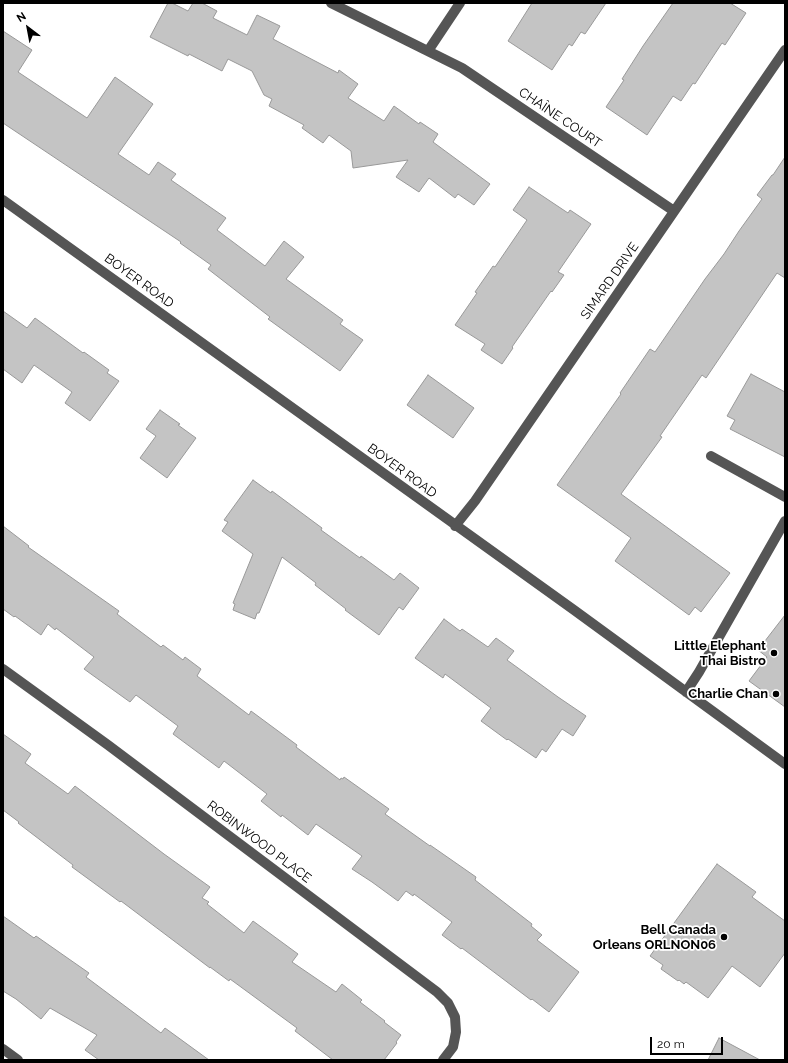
<!DOCTYPE html>
<meta charset="utf-8">
<style>
body{margin:0}
#map{position:relative;width:788px;height:1063px;overflow:hidden;background:#fff;font-family:Raleway,sans-serif}
canvas{display:block}
.frame{position:absolute;inset:0;border:4px solid #000;pointer-events:none}
.north{position:absolute;left:8px;top:8px;width:40px;height:40px;-webkit-text-stroke:3px #fff;paint-order:stroke;rotate:328deg;font-size:11px;font-weight:700;line-height:16px;text-align:center;color:#000}
.north::after{content:'';display:block;margin:auto;width:14px;height:18px;background:#000;clip-path:polygon(50% 0,100% 100%,50% 72%,0 100%)}
.scale{position:absolute;left:650px;top:1037px;width:73px;height:18px;box-sizing:border-box;border:2px solid #000;border-top:0;padding-left:5px;font-size:12px;line-height:14px;white-space:nowrap;color:#000;-webkit-text-stroke:3px #fff;paint-order:stroke}
</style>
<div id="map">
<canvas width="788" height="1063"></canvas>
<div class="frame"></div>
<div class="north">N</div>
<div class="scale">20 m</div>
</div>
<script>
const ctx = document.querySelector('canvas').getContext('2d');
ctx.lineJoin = 'round';
function fill(path, color) { ctx.fillStyle = color; ctx.fill(path, 'evenodd'); }
const toPath = rows => new Path2D(rows.map(r => 'M' + r).join(''));
function stroke(path, color, width, dash) { ctx.strokeStyle = color; ctx.lineWidth = width; ctx.lineCap = dash ? 'butt' : 'round'; ctx.setLineDash(dash || []); ctx.stroke(path); }
function label(font, color, halo, rows, align = 'center') {
  ctx.font = font + ' Raleway,sans-serif'; ctx.lineWidth = 3.5; ctx.setLineDash([]); ctx.textBaseline = 'middle'; ctx.strokeStyle = halo; ctx.fillStyle = color; for (const [text, x, y, turn = 0] of rows) {
    ctx.save(); ctx.translate(x, y); ctx.rotate((+turn || 0) * Math.PI / 180); ctx.textAlign = isNaN(turn) ? turn : align; if (halo) ctx.strokeText(text, 0, 0); ctx.fillText(text, 0, 0); ctx.restore();
  }
}
const building = toPath([
 [168,3,172,3,188,11,193,3,202,3,217,11,213,18,247,35,257,15,280,26,273,39,338,73,339,70,358,84,348,98,384,121,394,106,419,124,420,122,438,134,433,142,490,184,474,205,458,194,455,198,429,178,419,192,396,177,408,160,353,168,351,151,329,135,323,143,302,128,304,125,269,106,272,99,264,95,252,71,228,59,222,71,189,54,188,56,150,37,168,3],
 [532,3,606,3,585,34,581,32,572,46,569,44,552,70,508,41,532,3],
 [673,3,730,3,746,13,725,45,722,43,695,84,693,83,681,101,673,96,647,135,606,107,624,80,622,79,643,46,673,3],
 [3,31,32,50,18,72,87,118,115,77,153,104,118,154,149,175,158,162,176,174,171,180,226,218,217,230,265,266,284,241,304,257,286,279,343,320,340,324,363,340,340,371,268,319,270,317,208,269,211,265,180,243,181,242,3,123,3,31],
 [785,157,785,278,777,273,706,378,702,375,660,436,662,437,621,494,730,573,701,612,695,607,689,615,615,561,631,538,557,485,621,394,620,393,650,349,655,352,705,279,724,254,739,231,762,199,757,195,772,175,773,175,785,157],
 [529,187,568,213,570,210,591,224,558,272,564,275,552,292,551,291,512,347,513,348,502,364,481,350,485,344,455,325,477,293,475,292,493,266,495,267,527,220,513,210,529,187],
 [3,311,27,328,35,318,83,353,84,352,109,370,107,373,119,381,90,421,65,403,72,392,34,365,22,383,3,369,3,311],
 [751,374,785,392,785,457,730,429,735,420,727,416,751,374],
 [428,375,474,408,453,438,407,405,428,375],
 [160,410,180,424,178,425,196,438,167,478,140,458,156,436,146,429,160,410],
 [253,480,271,493,272,491,322,528,321,530,360,558,361,556,394,580,400,573,419,588,403,610,399,607,379,635,345,610,346,609,315,585,316,583,282,557,259,613,257,613,255,619,233,610,235,604,233,603,253,554,222,531,228,522,224,520,253,480],
 [3,526,29,546,28,547,119,611,117,614,161,647,163,645,183,660,185,657,201,669,197,676,249,715,251,711,297,745,296,747,340,780,341,778,343,779,344,777,389,809,385,814,430,846,430,845,476,877,475,880,532,924,531,926,542,935,537,940,579,972,549,1012,532,999,531,1000,462,948,461,949,442,935,452,922,414,894,413,896,406,891,398,901,372,882,352,869,362,856,316,824,308,835,282,815,281,817,261,801,267,794,224,761,219,768,173,734,178,726,136,695,130,702,84,669,94,657,56,628,55,630,48,624,41,635,15,616,14,617,3,609,3,526],
 [785,615,785,707,749,681,767,657,758,650,785,615],
 [444,619,460,631,462,629,488,647,496,638,514,651,507,660,558,697,586,716,573,736,562,729,546,752,542,749,536,758,508,739,507,740,481,721,491,708,445,674,443,678,415,658,444,619],
 [3,734,31,754,25,763,68,794,75,786,164,854,210,887,202,898,209,902,207,904,244,933,253,921,298,954,292,962,336,992,342,984,362,1000,360,1002,385,1021,384,1022,401,1035,396,1042,397,1043,384,1060,333,1060,295,1031,297,1028,230,979,229,981,210,967,210,968,121,901,120,902,72,867,73,865,18,823,19,822,3,810,3,734],
 [717,864,756,892,752,897,785,921,785,953,760,987,732,966,708,998,686,982,684,984,679,980,678,981,661,969,663,965,650,956,717,864],
 [3,916,34,938,36,936,89,973,86,977,161,1033,165,1028,209,1060,99,1060,85,1050,97,1035,50,1008,41,1019,16,999,3,991,3,916],
 [719,1038,760,1060,708,1060,719,1038]
]);
const minor = toPath([
 [331,3,462,68,674,211],
 [428,51,460,3],
 [3,200,574,610,785,764],
 [711,456,785,497],
 [455,526,475,501,785,50],
 [3,669,108,745,437,992,448,1003,455,1017,456,1032,453,1047,443,1060],
 [686,692,699,672,785,521],
 [3,1049,18,1060]
]);
const markers = [
 [774,653,4,"#000"],
 [776,694,4,"#000"],
 [724,937,4,"#000"]
];
const streetNames = [
 ["CHAÎNE COURT",560,118,34],
 ["BOYER ROAD",139,281,36],
 ["SIMARD DRIVE",610,281,-55],
 ["BOYER ROAD",402,471,36],
 ["ROBINWOOD PLACE",259,842,37]
];
const poiNames = [
 ["Little Elephant",766,646],
 ["Thai Bistro",766,661],
 ["Charlie Chan",768,694],
 ["Bell Canada",716,930],
 ["Orleans ORLNON06",716,945]
];
fill(building, '#c4c4c4');
stroke(building, '#999', 1);
stroke(minor, '#555', 10);
for (const [x, y, r, color] of markers) { const dot = new Path2D(); dot.arc(x, y, r, 0, 2 * Math.PI); ctx.fillStyle = color; ctx.fill(dot); stroke(dot, '#fff', 1.5); }
label('13px', '#000', '#fff', streetNames);
label('bold 13px', '#000', '#fff', poiNames, 'right');
</script>
